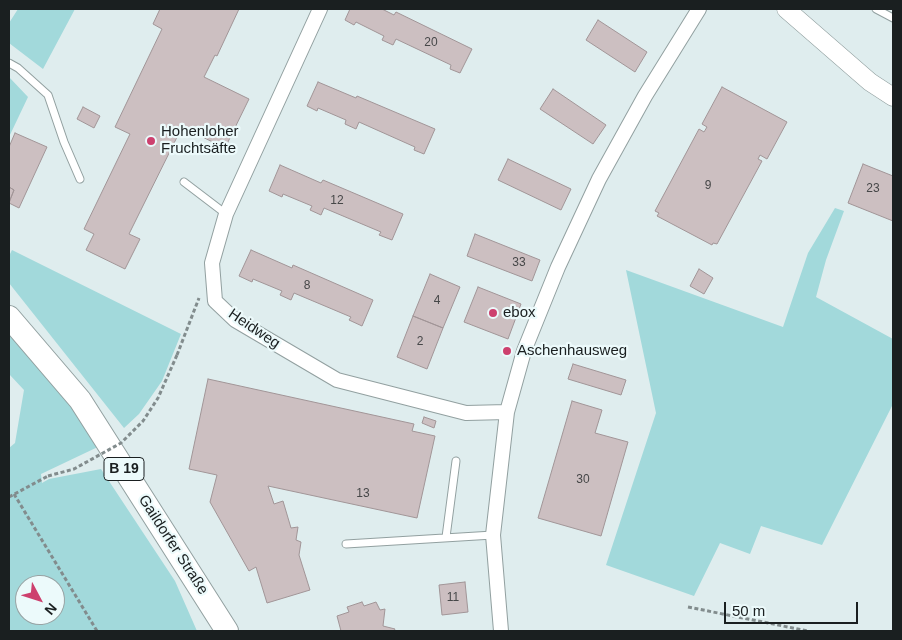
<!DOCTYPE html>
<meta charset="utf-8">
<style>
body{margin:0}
#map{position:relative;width:902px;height:640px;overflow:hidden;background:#dfedee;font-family:Arial,sans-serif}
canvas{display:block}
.frame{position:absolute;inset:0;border:10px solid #1a1f20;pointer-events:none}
.north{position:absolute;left:15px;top:575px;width:50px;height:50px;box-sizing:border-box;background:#ecfafb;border:1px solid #98a2a3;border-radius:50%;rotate:130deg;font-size:14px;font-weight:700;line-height:20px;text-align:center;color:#1a1f20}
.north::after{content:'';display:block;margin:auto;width:18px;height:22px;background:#cd406e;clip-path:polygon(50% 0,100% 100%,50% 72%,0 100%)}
.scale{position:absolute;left:724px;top:602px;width:134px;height:22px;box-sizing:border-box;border:2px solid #1a1f20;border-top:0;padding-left:6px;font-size:15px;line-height:18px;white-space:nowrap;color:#1a1f20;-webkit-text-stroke:4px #ecfafb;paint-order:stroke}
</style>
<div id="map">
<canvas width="902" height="640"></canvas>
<div class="frame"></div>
<div class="north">N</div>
<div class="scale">50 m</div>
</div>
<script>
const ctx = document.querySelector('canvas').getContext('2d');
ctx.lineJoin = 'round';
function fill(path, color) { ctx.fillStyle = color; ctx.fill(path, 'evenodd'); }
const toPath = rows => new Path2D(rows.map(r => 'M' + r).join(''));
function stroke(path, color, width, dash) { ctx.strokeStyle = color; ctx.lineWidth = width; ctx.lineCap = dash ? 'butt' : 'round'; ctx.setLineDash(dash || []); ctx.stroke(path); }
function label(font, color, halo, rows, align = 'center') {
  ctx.font = font + ' Arial,sans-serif'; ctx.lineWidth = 4.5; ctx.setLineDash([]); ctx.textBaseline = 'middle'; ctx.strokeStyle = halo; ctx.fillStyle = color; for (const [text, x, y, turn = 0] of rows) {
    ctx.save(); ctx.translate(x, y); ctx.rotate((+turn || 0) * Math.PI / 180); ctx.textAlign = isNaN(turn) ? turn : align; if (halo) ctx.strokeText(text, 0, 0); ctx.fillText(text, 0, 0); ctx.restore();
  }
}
const green = toPath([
 [18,9,75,9,43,69,9,43,9,23],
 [9,77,28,97,9,137],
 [835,208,844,211,826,260,816,297,893,339,893,404,822,545,761,526,750,554,720,543,694,596,606,565,656,413,626,270,783,327,808,253],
 [12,250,181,334,162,381,139,414,124,428,9,283,9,256],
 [9,330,49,376,102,445,41,474,42,483,49,479,101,469,175,581,197,631,9,631,9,448,15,443,24,390,9,374],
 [25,585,55,585,55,615,25,615]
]);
const building = toPath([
 [160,9,239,9,217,56,215,55,204,77,249,99,225,148,182,127,129,234,140,239,125,269,86,250,94,234,84,229,130,134,115,127,162,29,153,24,160,9],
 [350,9,382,9,394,15,396,12,472,49,460,73,450,69,451,65,396,39,393,45,382,40,384,36,356,22,354,25,345,20,350,9],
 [598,20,647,52,635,72,586,40,598,20],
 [318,82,356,98,357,96,435,129,424,154,414,150,415,147,359,122,356,129,345,124,346,120,318,108,317,111,307,106,318,82],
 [722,87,787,122,767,159,760,155,758,159,762,161,717,244,713,243,712,245,657,216,659,213,655,211,699,129,704,132,707,127,702,124,722,87],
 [553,89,606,125,593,144,540,109,553,89],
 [83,107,100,116,94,128,77,119,83,107],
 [15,133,47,147,19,208,9,203,14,190,9,187,9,147,15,133],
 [508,159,571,189,561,210,498,180,508,159],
 [863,164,893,176,893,221,848,203,863,164],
 [280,165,321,183,323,180,403,214,392,240,379,235,381,232,324,208,321,215,310,210,312,206,283,194,282,197,269,191,280,165],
 [9,187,14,190,9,202,9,187],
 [475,234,540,260,532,281,467,256,475,234],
 [251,250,292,268,293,265,373,300,362,326,349,320,351,317,294,293,291,300,280,295,282,291,253,279,252,282,239,276,251,250],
 [699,269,713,278,704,294,690,286,699,269],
 [430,274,460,287,443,328,413,316,430,274],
 [478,287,521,304,508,339,464,322,478,287],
 [413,316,443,328,427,369,397,357,413,316],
 [573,364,626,380,621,395,568,379,573,364],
 [208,379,414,424,412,431,435,436,417,518,268,486,274,504,283,501,291,528,298,527,296,540,301,542,299,555,310,590,267,603,256,567,249,571,210,502,217,475,189,469,208,379],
 [572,401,602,410,595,433,628,442,601,536,538,518,572,401],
 [424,417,436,421,434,428,422,423,424,417],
 [465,582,468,612,442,615,439,585,465,582],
 [362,602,364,606,376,602,380,610,385,609,383,626,395,629,394,631,341,631,337,616,349,612,347,607,362,602]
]);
const path = toPath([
 [177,355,199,298],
 [14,494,97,631],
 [9,497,48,476],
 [688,607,808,631]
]);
const service = toPath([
 [876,9,893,18],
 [9,63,18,68,48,95,64,142,80,179],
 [184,182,226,214],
 [446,537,456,461],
 [346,544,493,535]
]);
const minor = toPath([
 [320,9,226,214,212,263,215,301,235,320,337,380,466,413,507,412],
 [501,631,493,535,507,412,524,351,558,267,599,179,645,96,699,9]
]);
const tertiary = toPath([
 [786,9,870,82,893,97]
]);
const primary = toPath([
 [9,317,80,400,227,631]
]);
const pathBridge = toPath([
 [48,476,74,469,121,443,143,421,158,398,177,355]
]);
const markers = [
 [151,141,5,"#cd406e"],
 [493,313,5,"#cd406e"],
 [507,351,5,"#cd406e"]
];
const numberNames = [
 ["20",431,43],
 ["9",708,186],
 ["23",873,189],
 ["12",337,201],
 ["33",519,263],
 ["8",307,286],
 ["4",437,301],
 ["2",420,342],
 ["30",583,480],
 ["13",363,494],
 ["11",453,598]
];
const shields = [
 [124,469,40]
];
const shieldNames = [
 ["B 19",124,469]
];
const poiNames = [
 ["Hohenloher",161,132],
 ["Fruchtsäfte",161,149],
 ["ebox",503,313],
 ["Aschenhausweg",517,351]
];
const streetNames = [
 ["Heidweg",254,329,34],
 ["Gaildorfer Straße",173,545,57]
];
fill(green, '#a2d9db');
fill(building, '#ccbfc1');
stroke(building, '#a19597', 1);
stroke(service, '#92a0a0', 9);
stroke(minor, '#92a0a0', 16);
stroke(tertiary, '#92a0a0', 19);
stroke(primary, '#92a0a0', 24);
stroke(path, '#828c8d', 3, [4, 2.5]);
stroke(service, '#fff', 7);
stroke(minor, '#fff', 14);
stroke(tertiary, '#fff', 18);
stroke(primary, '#fff', 22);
stroke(pathBridge, '#828c8d', 3, [4, 2.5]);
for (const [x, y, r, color] of markers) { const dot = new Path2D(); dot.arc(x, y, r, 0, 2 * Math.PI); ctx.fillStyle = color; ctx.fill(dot); stroke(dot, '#ecfafb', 2); }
label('12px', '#464748', null, numberNames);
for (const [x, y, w] of shields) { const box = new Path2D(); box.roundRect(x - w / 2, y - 11.5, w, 23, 4); ctx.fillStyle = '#ecfafb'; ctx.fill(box); stroke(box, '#1a1f20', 1); }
label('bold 14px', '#1a1f20', null, shieldNames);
label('15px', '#1a1f20', '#ecfafb', poiNames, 'left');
label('15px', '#1a1f20', '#ecfafb', streetNames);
</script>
